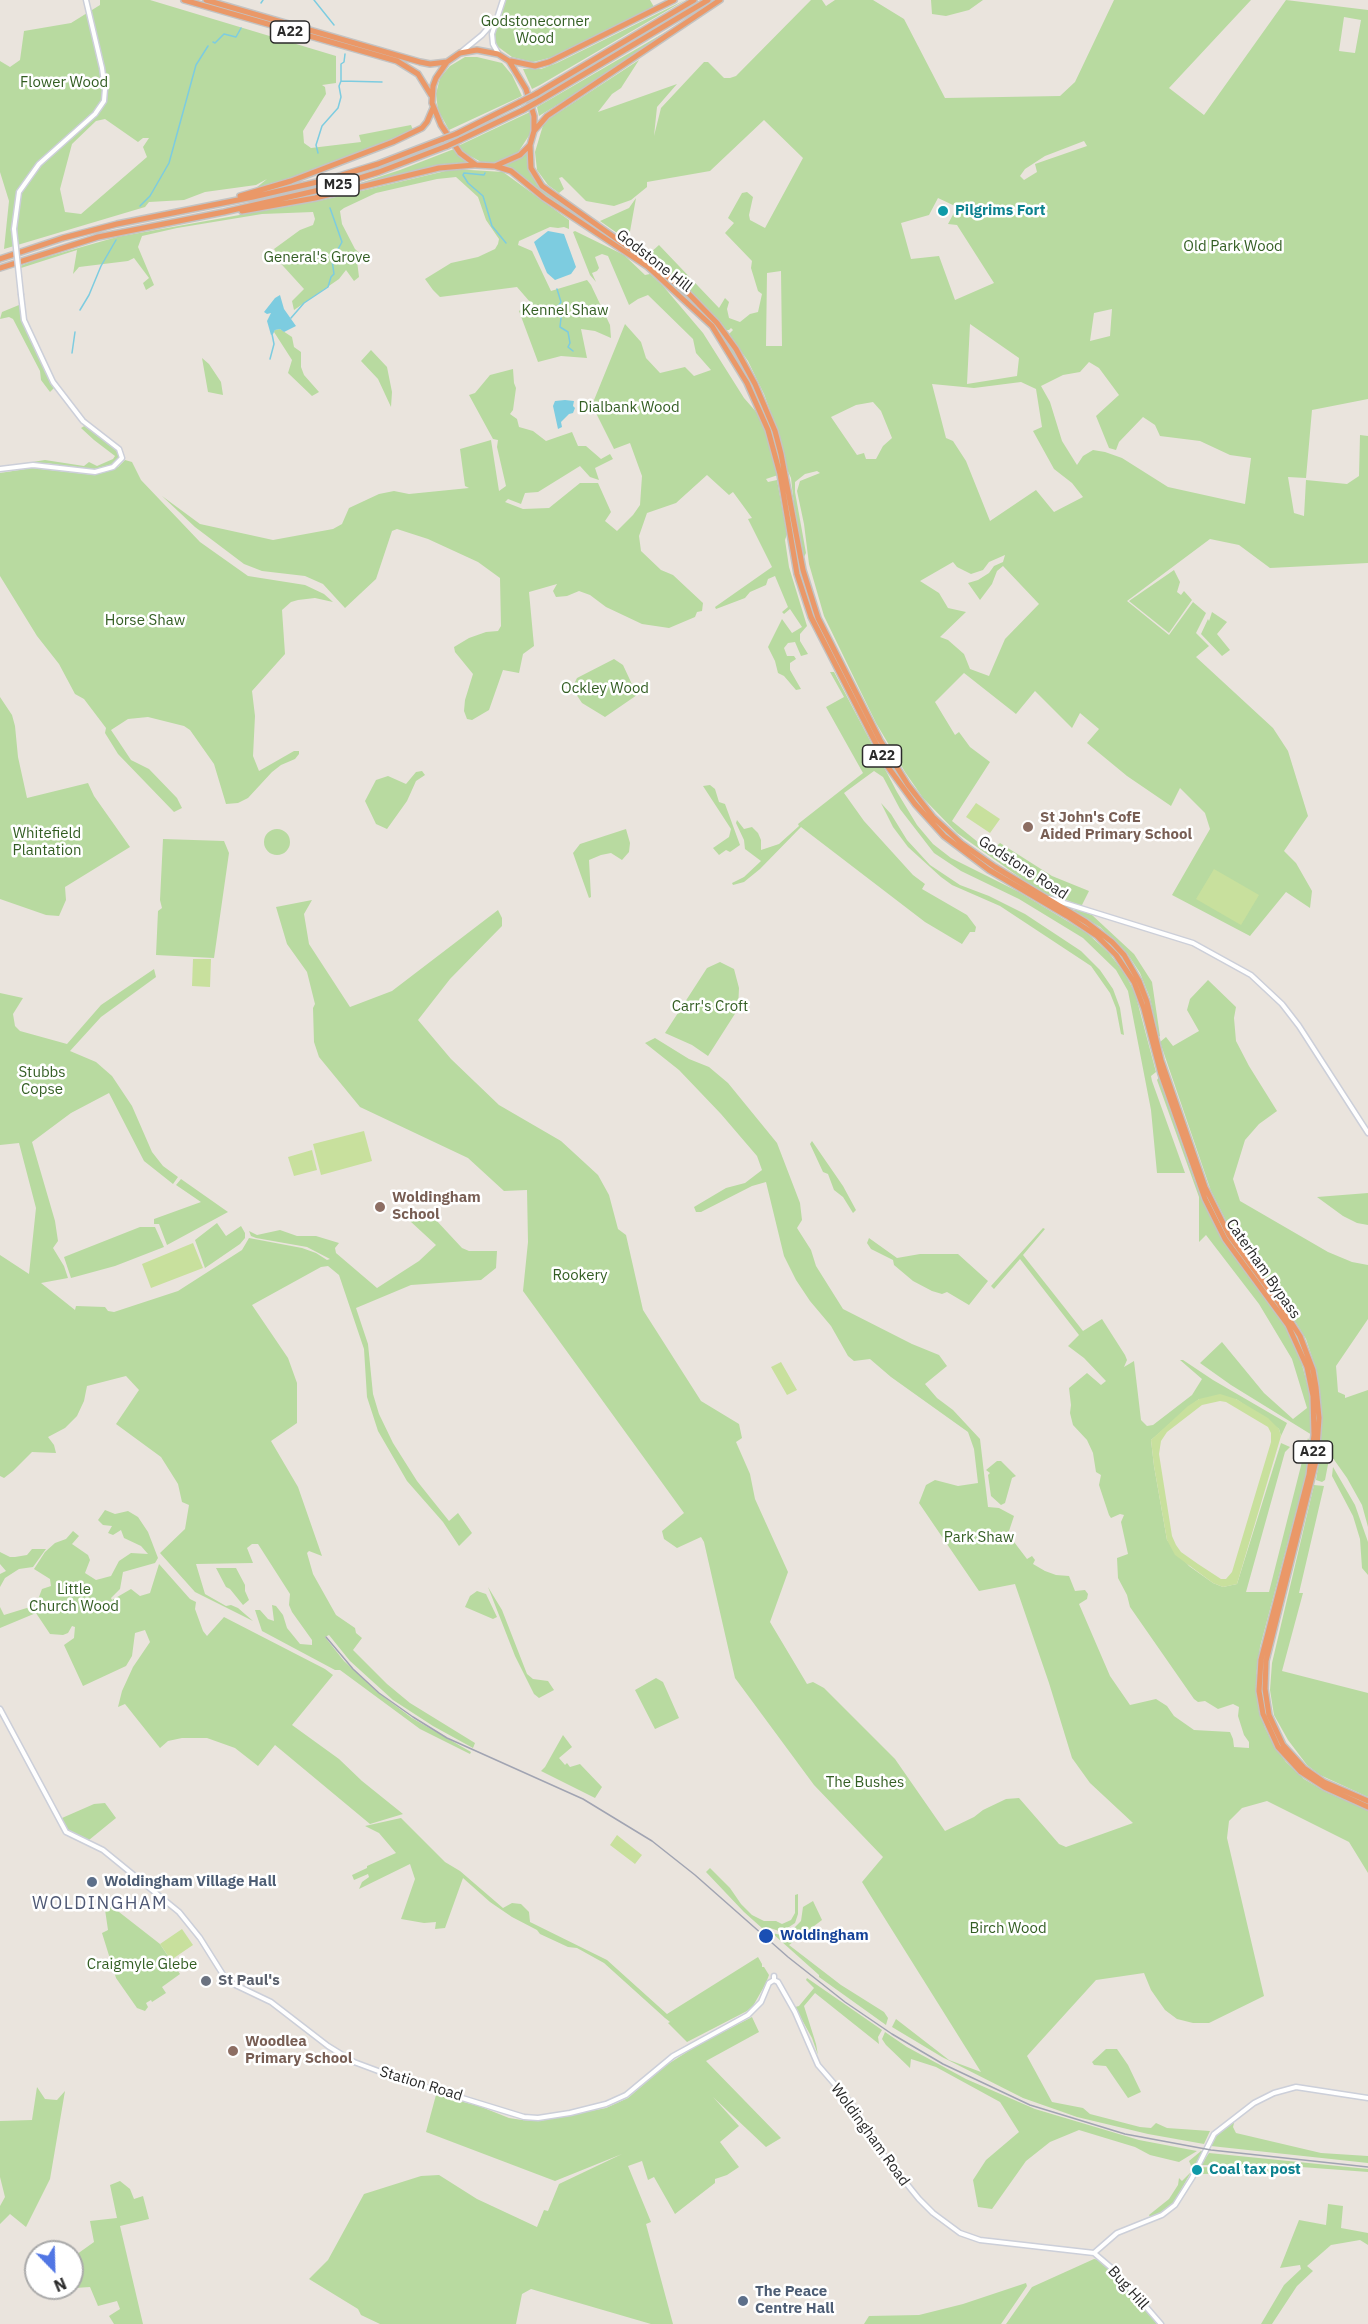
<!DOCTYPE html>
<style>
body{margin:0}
#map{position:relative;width:1368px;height:2324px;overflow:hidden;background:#eae4dd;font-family:"IBM Plex Sans",sans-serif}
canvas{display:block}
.north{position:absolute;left:24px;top:2240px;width:60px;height:60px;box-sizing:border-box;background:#fff;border:2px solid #aaa;border-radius:50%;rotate:157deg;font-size:16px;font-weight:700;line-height:24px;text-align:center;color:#2a2a2a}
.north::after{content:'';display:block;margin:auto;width:21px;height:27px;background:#5176e4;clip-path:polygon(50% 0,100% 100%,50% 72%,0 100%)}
</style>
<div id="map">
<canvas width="1368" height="2324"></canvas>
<div class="north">N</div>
</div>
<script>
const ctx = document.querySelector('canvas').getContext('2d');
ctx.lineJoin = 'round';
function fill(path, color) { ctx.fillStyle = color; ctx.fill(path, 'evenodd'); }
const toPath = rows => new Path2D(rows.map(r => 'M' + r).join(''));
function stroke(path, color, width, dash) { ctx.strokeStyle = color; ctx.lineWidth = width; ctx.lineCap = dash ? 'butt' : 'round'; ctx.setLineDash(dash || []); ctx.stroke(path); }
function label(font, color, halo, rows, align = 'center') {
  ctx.font = font + ' "IBM Plex Sans",sans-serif'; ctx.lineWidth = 5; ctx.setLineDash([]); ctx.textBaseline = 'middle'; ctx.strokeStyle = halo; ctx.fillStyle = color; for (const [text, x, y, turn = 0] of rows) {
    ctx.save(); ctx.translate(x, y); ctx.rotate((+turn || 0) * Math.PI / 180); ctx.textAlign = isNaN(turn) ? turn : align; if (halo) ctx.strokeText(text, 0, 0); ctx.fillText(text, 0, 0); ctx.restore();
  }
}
const green = toPath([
 [100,0,150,0,336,56,336,83,322,85,325,87,326,94,303,131,304,143,311,148,361,142,359,135,411,125,413,130,362,152,281,182,256,188,267,179,256,185,205,192,184,200,149,202,145,207,4,249,9,201,0,172,0,61,10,67,20,60,24,31,71,23,100,5],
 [105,119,138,142,143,138,149,138,143,147,147,157,81,214,65,212,60,189,72,144,96,121],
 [505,0,650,0,654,7,557,56,533,62,512,57,497,46,494,35],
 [685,0,540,85,532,89,523,69,541,69,557,63],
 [811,0,822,0,826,6,835,0,873,0,904,19,945,98,1060,96,1075,82,1114,0,1251,0,1169,88,1204,115,1286,0,1368,10,1368,399,1312,410,1306,478,1288,477,1294,513,1304,516,1306,480,1347,484,1359,476,1360,435,1368,436,1368,563,1270,568,1239,545,1210,539,1127,601,1169,635,1193,602,1206,613,1196,633,1209,646,1196,657,1273,728,1288,751,1308,816,1284,851,1296,863,1312,891,1310,908,1286,892,1250,936,1172,895,1210,829,1205,813,1180,788,1171,806,1127,776,1087,743,1099,729,1080,713,1072,728,1035,691,1016,714,964,673,935,702,955,735,959,732,970,747,990,762,952,821,990,852,1000,843,1052,876,1089,891,1081,907,1069,901,1048,895,1032,886,957,833,923,798,905,772,876,723,824,616,809,564,804,524,797,491,800,481,820,473,817,471,805,474,795,482,795,492,806,553,804,557,802,556,796,523,791,478,785,465,778,432,764,394,748,361,729,334,733,330,731,328,729,330,724,330,715,316,649,254,659,245,719,308,725,298,729,302,727,309,729,318,740,322,750,314,758,312,762,294,758,291,751,268,752,261,725,233,734,223,728,218,742,193,747,192,753,197,749,215,750,220,765,228,803,158,764,120,710,171,647,182,647,187,631,200,614,206,586,201,562,177,559,178,564,189,559,193,548,185,537,170,535,152,544,122,639,60,621,88,612,94,598,112,677,84,657,107,654,136,661,108,704,62,708,62,724,78,730,78,736,76],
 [1344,17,1361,20,1355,53,1339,51],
 [1084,141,1087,146,1035,164,1037,172,1024,180,1020,176,1025,169,1045,156],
 [938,198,957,207,948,224,957,225,994,283,955,300,939,256,911,259,901,223,929,215],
 [781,271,782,346,766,346,767,273],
 [1112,309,1110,336,1090,341,1094,313],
 [970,324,1019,358,1017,376,967,384],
 [1089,362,1099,368,1119,395,1096,416,1109,448,1116,450,1119,442,1143,417,1155,425,1160,436,1200,441,1230,455,1251,458,1245,504,1168,487,1122,458,1105,452,1093,450,1083,456,1077,465,1062,441,1050,402,1041,386,1063,375,1080,372],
 [1021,382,1036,389,1042,427,1033,431,1054,469,1072,483,1083,497,1054,512,1036,490,990,521,966,461,953,441,946,438,932,384,974,388],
 [873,402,881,411,892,438,883,446,876,459,866,459,864,453,857,455,831,417,856,405],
 [1005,555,1003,562,994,566,989,573,978,580,968,583,980,600,992,584,997,571,1003,566,1039,604,1005,639,989,676,970,669,964,654,948,640,940,637,966,612,948,608,939,593,920,581,953,562,957,567,971,574,983,570,989,562],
 [931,0,983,0,969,10,946,16,932,14],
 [681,23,601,78,539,116,537,107],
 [465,57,477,57,502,63,512,75,522,96,449,130,438,110,436,94,440,78,450,66],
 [530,112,531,122,530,134,517,154,501,162,481,162,463,152,458,146],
 [454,149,470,163,441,165,333,192,400,170],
 [527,151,527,165,536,182,575,214,501,166,521,158],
 [454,169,503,172,569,220,569,229,564,227,558,228,550,227,519,241,518,245,532,251,551,291,587,280,591,285,610,325,611,338,595,331,581,329,587,358,561,356,538,362,519,311,530,302,517,287,440,297,433,290,425,279,451,263,478,257,495,249,498,244,499,239,486,220,478,197,456,177,437,179,376,193,344,208,340,211,342,224,355,249,365,258,357,261,359,277,354,281,346,270,339,279,294,310,292,301,304,289,274,256,276,252,274,249,300,230,313,225,315,219,313,212,262,214,177,228,142,236,138,247,154,285,146,290,143,283,149,278,134,258,128,261,79,267,73,274,77,250,21,268,20,266,36,260,117,237,323,200],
 [636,198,629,237,627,240,600,221,629,208],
 [583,217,664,276,688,296,713,321,738,357,753,384,768,417,778,448,802,577,815,616,892,765,948,834,1051,902,1010,881,974,858,945,834,917,803,892,768,827,648,810,608,796,556,783,480,773,437,760,401,741,367,705,317,680,292,646,264,582,219],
 [575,231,624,255,645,275,650,274,663,286,703,333,744,398,758,414,765,428,778,475,766,479,768,482,777,480,787,534,785,540,789,567,807,626,800,634,800,641,808,654,801,656,795,642,788,643,784,648,787,656,794,656,796,659,790,663,790,670,801,689,796,690,784,676,778,673,775,661,768,647,782,619,792,633,802,627,790,609,784,614,782,612,788,607,775,576,768,579,766,585,750,592,745,598,716,609,715,607,772,567,748,519,752,518,744,507,733,492,729,495,707,475,676,503,647,513,639,536,641,551,661,570,673,575,703,603,702,611,697,612,695,617,669,628,642,624,606,607,590,595,579,591,567,596,556,597,553,591,557,584,529,592,534,646,523,654,519,673,503,670,489,710,472,720,467,719,464,711,465,700,473,674,455,652,454,647,469,638,486,632,498,631,501,626,500,578,478,562,428,539,397,529,392,531,376,579,345,608,323,584,305,576,262,571,244,564,195,527,162,496,200,524,273,540,333,529,342,524,349,508,379,494,394,491,409,494,469,488,465,486,460,449,491,440,499,491,506,486,497,447,498,440,493,439,469,395,475,393,490,375,513,369,514,383,516,388,513,410,510,414,517,419,519,427,533,431,546,441,572,432,578,446,586,446,601,459,610,454,613,459,595,468,599,480,590,477,580,466,538,492,525,493,521,504,508,499,505,502,523,509,549,508,580,483,598,483,611,512,605,521,617,531,633,515,640,505,642,476,630,443,614,449,592,405,625,324,641,342,646,358,660,373,685,367,694,376,711,370,696,353,693,339,648,295,638,299,629,305,608,256,602,254,595,257,599,268,597,271,592,273,596,282,590,275,573,232],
 [19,305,22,319,50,375,54,388,50,392,41,380,40,371,13,319,9,317,0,319,2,312],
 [280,329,292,337,294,347,301,352,301,367,304,375,319,392,312,396,288,373,292,360,274,332,275,330],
 [371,350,387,367,392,392,391,407,378,379,361,361],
 [202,358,209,364,221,382,223,395,208,392],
 [86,425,118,451,120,458,114,464,90,470,46,463,26,463,45,460,84,466,89,462,97,466,113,459,115,456,94,440,81,428],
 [125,460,132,462,141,480,200,542,248,576,305,585,324,594,333,602,315,598,298,600,291,602,282,610,285,654,252,691,255,716,253,756,259,771,294,751,299,751,299,754,295,759,281,765,272,772,248,798,238,803,226,804,214,764,190,730,184,726,148,717,128,719,111,730,131,760,149,769,177,798,182,808,174,812,118,754,105,733,106,728,84,699,75,694,59,664,37,636,0,576,0,473,32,468,94,475,118,467],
 [1174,570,1180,582,1177,592,1181,595,1184,591,1192,600,1169,633,1129,601],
 [1212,612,1227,622,1217,634,1230,650,1222,656,1201,634,1208,619,1209,621],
 [614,659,623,665,637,695,605,717,582,703,576,694,574,684,577,678],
 [830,672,834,672,897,792,917,825,933,844,951,858,1019,892,1087,933,1109,953,1125,974,1135,993,1156,1072,1151,1076,1152,1081,1185,1173,1157,1173,1151,1110,1128,991,1116,970,1083,938,1019,899,961,871,934,853,900,809,883,777,874,771,844,793,864,821,913,875,925,884,922,889,967,915,976,927,975,932,970,932,962,944,925,922,801,827,760,869,744,882,733,885,732,883,744,877,761,861,745,849,744,840,736,823,737,820,744,829,752,827,758,833,761,840,761,850,779,844,799,826,798,824,863,773,826,707,844,697],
 [0,697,12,715,15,726,18,757,27,798,88,783,94,796,130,847,65,887,66,900,59,916,46,915,0,899],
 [422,771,425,775,416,781,407,801,387,829,376,824,365,801,376,780,388,776,406,784,416,772],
 [710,785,715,789,719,802,725,804,740,845,730,852,726,850,719,855,713,848,729,837,731,829,703,786],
 [881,803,891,814,907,840,930,865,960,885,989,896,1025,914,1081,951,1100,970,1113,989,1120,1008,1124,1035,1121,1034,1116,1008,1110,993,1091,966,1000,906,952,885,941,877,908,847,893,827],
 [626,829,630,843,629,852,622,860,611,853,601,855,589,860,591,897,589,898,573,853,580,844],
 '264 842a13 13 0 1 1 26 0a13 13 0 1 1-26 0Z',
 [163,839,224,841,229,853,214,958,156,955,158,911,162,908,160,900],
 [312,900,304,914,309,944,350,1007,392,991,498,910,502,918,502,926,450,979,418,1020,451,1059,499,1105,561,1141,598,1175,609,1195,618,1229,626,1235,643,1310,701,1401,739,1424,742,1438,736,1442,750,1474,755,1499,788,1572,770,1622,807,1684,813,1682,824,1688,895,1759,945,1831,974,1817,983,1810,1006,1799,1019,1798,1059,1844,1066,1847,1133,1823,1090,1783,1072,1758,1049,1683,1015,1584,979,1591,919,1503,926,1485,935,1480,958,1486,978,1483,974,1449,968,1432,891,1377,870,1359,854,1361,848,1356,831,1326,810,1301,796,1280,784,1256,766,1182,752,1186,701,1212,696,1212,694,1207,726,1188,745,1183,762,1170,757,1156,721,1114,679,1070,645,1043,655,1038,689,1059,709,1067,728,1083,777,1143,800,1203,802,1220,797,1228,811,1250,816,1266,843,1309,912,1344,939,1355,947,1366,925,1384,937,1398,953,1410,980,1439,988,1507,999,1508,1014,1516,1008,1534,1027,1559,1032,1556,1035,1560,1033,1564,1045,1571,1056,1575,1069,1576,1075,1591,1085,1590,1088,1594,1087,1599,1079,1604,1110,1676,1130,1705,1156,1699,1167,1706,1174,1716,1194,1730,1230,1732,1233,1739,1234,1747,1249,1748,1249,1742,1244,1735,1238,1716,1239,1707,1233,1704,1218,1709,1205,1701,1198,1702,1194,1699,1130,1607,1127,1595,1118,1578,1117,1558,1128,1554,1121,1522,1124,1515,1120,1514,1111,1518,1109,1515,1099,1485,1101,1475,1096,1472,1093,1453,1087,1440,1073,1425,1070,1413,1071,1405,1069,1388,1087,1373,1101,1385,1106,1381,1084,1358,1068,1346,1079,1335,1020,1259,994,1289,991,1286,1043,1228,1045,1229,1023,1255,1083,1331,1102,1319,1125,1355,1127,1360,1124,1367,1134,1361,1141,1420,1147,1426,1153,1425,1192,1395,1202,1379,1180,1360,1183,1360,1213,1380,1287,1423,1281,1436,1279,1429,1236,1399,1199,1399,1151,1440,1154,1466,1167,1540,1189,1566,1213,1583,1223,1587,1237,1584,1281,1443,1290,1447,1285,1452,1246,1592,1269,1592,1308,1438,1311,1444,1306,1474,1260,1647,1256,1676,1259,1707,1265,1728,1275,1747,1286,1762,1304,1779,1326,1792,1368,1810,1368,1873,1349,1842,1267,1801,1242,1808,1229,1821,1227,1838,1264,1996,1209,2023,1193,2023,1177,2019,1165,2010,1151,1990,1144,1973,1096,1980,1027,2056,1052,2102,1083,2108,1090,2114,1140,2127,1151,2128,1156,2123,1167,2128,1210,2131,1204,2144,1148,2134,1077,2117,1023,2098,942,2057,892,2027,896,2019,949,2060,981,2072,862,1882,883,1857,814,1785,735,1678,704,1542,701,1537,677,1548,664,1539,662,1531,684,1513,523,1291,528,1242,527,1190,504,1191,468,1158,360,1107,319,1057,314,1042,313,1008,315,1004,307,972,287,944,276,907],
 [1076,909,1092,915,1134,954,1152,982,1160,1036,1158,1037,1150,998,1140,973,1127,953,1100,927,1073,911],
 [720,962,734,969,739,988,738,1009,708,1056,692,1045,665,1033,707,968],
 [154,969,156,977,101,1017,70,1051,96,1062,112,1076,132,1106,152,1152,163,1166,178,1177,173,1184,144,1161,109,1093,71,1113,32,1142,55,1221,58,1241,53,1248,64,1266,68,1278,41,1283,75,1310,76,1306,105,1307,108,1311,114,1312,178,1291,242,1250,249,1238,302,1248,316,1253,327,1260,330,1259,307,1247,256,1238,251,1236,249,1231,257,1235,280,1230,297,1236,316,1236,339,1243,335,1248,336,1253,377,1288,419,1261,436,1245,410,1221,425,1218,435,1219,462,1248,469,1251,497,1251,496,1268,481,1280,411,1285,356,1308,368,1344,373,1394,379,1414,393,1443,417,1481,449,1521,458,1513,472,1533,459,1546,443,1522,407,1481,378,1431,367,1397,364,1349,339,1275,328,1266,321,1267,252,1305,288,1358,297,1383,297,1423,271,1441,298,1487,322,1556,309,1551,307,1553,313,1574,336,1615,355,1628,356,1633,362,1638,353,1650,387,1684,410,1703,475,1743,473,1748,433,1726,393,1700,350,1661,329,1635,325,1637,344,1661,376,1691,412,1718,471,1752,470,1754,420,1729,340,1670,335,1670,262,1631,255,1610,260,1610,268,1619,274,1621,272,1605,276,1606,283,1615,287,1628,300,1644,312,1645,312,1640,292,1612,289,1605,290,1594,258,1544,252,1544,247,1548,253,1563,196,1564,205,1594,226,1606,231,1605,238,1608,253,1621,195,1592,160,1553,185,1529,189,1505,182,1502,178,1484,161,1457,116,1424,139,1390,126,1376,87,1386,84,1401,77,1416,65,1428,48,1437,54,1445,56,1453,32,1452,13,1471,4,1478,0,1476,0,1255,29,1274,36,1208,19,1143,0,1145,0,993,23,998,13,1014,15,1026,20,1031,67,1044,101,1005],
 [1208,980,1236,1007,1234,1018,1236,1041,1249,1066,1277,1111,1259,1124,1245,1140,1233,1179,1240,1201,1328,1252,1352,1262,1368,1265,1368,1319,1336,1366,1338,1392,1345,1395,1345,1398,1368,1390,1368,1527,1362,1505,1347,1478,1330,1454,1325,1480,1322,1482,1316,1480,1320,1455,1321,1405,1317,1372,1306,1339,1282,1300,1232,1233,1211,1191,1160,1042,1166,1037,1173,1046,1199,1031,1187,1010,1190,999],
 [1159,1077,1194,1179,1217,1230,1285,1326,1298,1350,1311,1398,1312,1435,1231,1385,1200,1363,1222,1342,1264,1393,1293,1419,1307,1408,1292,1359,1259,1304,1206,1235,1199,1242,1199,1197,1157,1080],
 [812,1141,843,1186,856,1210,853,1213,843,1197,834,1190,828,1174,823,1172,810,1144],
 [181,1179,228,1212,167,1245,159,1224,154,1224,154,1219,201,1202,176,1185],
 [1368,1193,1368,1225,1357,1223,1343,1216,1317,1197],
 [217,1223,226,1236,241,1226,245,1233,245,1238,240,1244,205,1268,195,1240],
 [140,1227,155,1227,164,1247,115,1266,71,1278,64,1257],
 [869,1238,897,1258,920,1254,958,1254,988,1281,969,1305,947,1292,942,1294,932,1291,913,1281,894,1265,893,1260,871,1249,867,1243],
 [997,1461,1001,1461,1016,1476,1012,1478,1005,1503,1001,1505,991,1496,988,1475,990,1473,986,1470],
 [1333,1467,1355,1505,1368,1542,1368,1575,1362,1568,1360,1539,1353,1516,1332,1476],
 [1314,1485,1324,1486,1299,1593,1303,1593,1282,1671,1368,1693,1368,1797,1320,1775,1307,1765,1288,1740,1274,1715,1270,1690,1272,1663],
 [105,1510,115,1514,128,1511,138,1517,148,1532,158,1558,155,1563,123,1572,120,1589,111,1598,112,1600,131,1589,140,1596,150,1593,159,1564,190,1599,196,1602,195,1609,203,1631,207,1636,224,1617,325,1669,333,1675,292,1725,339,1759,362,1781,403,1814,370,1824,275,1745,258,1766,235,1748,207,1738,182,1738,168,1741,160,1748,125,1704,118,1707,122,1691,133,1667,150,1642,145,1630,135,1633,132,1656,126,1666,83,1686,64,1645,74,1638,75,1627,72,1626,68,1633,63,1635,50,1634,36,1613,0,1628,0,1607,4,1615,30,1607,37,1602,42,1589,51,1586,50,1579,34,1569,45,1552,55,1543,66,1539,73,1531,79,1536,72,1544,88,1555,90,1560,85,1573,96,1580,111,1576,119,1561,131,1553,148,1554,141,1546,124,1538,121,1530,113,1535,108,1533,112,1526,103,1525,98,1520],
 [32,1549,46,1549,33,1567,19,1569,5,1578,0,1587,0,1574,6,1571,0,1564,0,1552,10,1557,15,1557,27,1555],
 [216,1568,236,1568,245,1585,245,1591,249,1600,243,1605,230,1589,226,1587],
 [488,1587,502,1610,527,1674,533,1679,548,1681,554,1690,539,1698,534,1694,515,1656],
 [477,1591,486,1594,497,1617,493,1619,465,1607,470,1596],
 [656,1678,663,1682,679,1718,655,1729,635,1690],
 [563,1735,572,1747,559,1758,565,1765,567,1763,570,1767,580,1764,602,1787,595,1798,541,1771,545,1767],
 [105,1803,116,1818,89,1840,73,1834,66,1828,62,1818,94,1804],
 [401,1818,445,1862,460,1871,503,1908,512,1903,521,1904,529,1912,530,1922,607,1960,667,2014,758,1957,762,1964,762,1967,764,1967,769,1975,766,1983,753,2006,747,2011,687,2042,668,2023,670,2022,665,2018,604,1963,577,1948,568,1947,540,1934,537,1930,512,1917,490,1902,463,1878,445,1928,435,1929,436,1922,424,1923,401,1919,415,1879,410,1864,359,1889,362,1882,369,1877,368,1874,354,1880,352,1875,367,1868,367,1866,396,1853,379,1833,365,1826],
 [710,1868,730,1888,741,1904,752,1915,764,1921,776,1921,782,1924,791,1920,795,1913,795,1895,798,1894,798,1914,795,1923,786,1929,779,1931,770,1928,763,1929,744,1912,706,1872],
 [103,1896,104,1907,108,1905,119,1912,160,1944,180,1974,162,1987,166,1993,152,2002,151,2000,146,2003,148,2007,145,2011,137,2008,116,1978,102,1933,108,1930],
 [813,1901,822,1920,789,1945,841,1985,884,2012,888,2018,886,2025,819,1977,819,1975,772,1933,781,1935,792,1930,801,1921,803,1907],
 [807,1978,882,2030,878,2037,879,2044,815,1993,804,2006,816,2044,818,2055,812,2038,795,2007,799,2006,814,1988,806,1980],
 [752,2017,759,2032,706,2061,781,2138,766,2147,713,2097,739,2126,720,2142,739,2167,727,2175,715,2179,715,2183,675,2214,654,2177,648,2180,642,2161,628,2166,651,2222,646,2224,673,2324,651,2324,531,2289,522,2294,516,2324,380,2324,361,2315,358,2309,309,2279,328,2260,364,2194,421,2176,439,2175,477,2199,537,2227,544,2210,548,2211,559,2184,622,2154,555,2181,426,2132,436,2095,479,2106,509,2118,522,2120,539,2121,606,2108,628,2098,665,2066,698,2045],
 [885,2032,907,2047,966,2079,1035,2109,1139,2140,1197,2151,1179,2162,1150,2155,1135,2147,1079,2130,1050,2142,1026,2161,992,2209,978,2207,973,2180,986,2160,1019,2132,1000,2102,936,2067,911,2059,910,2068,886,2045,882,2039],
 [1106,2049,1117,2049,1128,2065,1141,2092,1128,2098,1106,2066,1094,2065,1092,2062],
 [37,2087,45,2099,57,2100,65,2091,50,2179,26,2227,10,2214,0,2224,0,2206,5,2197,0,2177,0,2121,32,2120],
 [1232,2122,1234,2123,1233,2127,1236,2133,1321,2153,1368,2156,1368,2163,1211,2146,1217,2135],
 [1201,2151,1203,2151,1174,2202,1163,2212,1150,2217,1149,2215,1169,2199,1178,2185,1179,2178,1182,2181,1190,2173,1192,2168,1189,2161],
 [1209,2153,1368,2169,1368,2172,1288,2166,1201,2165],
 [1199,2167,1290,2170,1290,2173,1197,2174],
 [120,2181,130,2189,134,2199,143,2196,149,2219,120,2226,143,2324,114,2324,109,2316,120,2309,117,2301,98,2306,90,2287,75,2288,73,2257,94,2242,90,2221,117,2218,110,2185],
 [1328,2204,1343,2206,1341,2228,1368,2233,1368,2245,1360,2240,1331,2245,1307,2266,1313,2271,1297,2286,1272,2324,1261,2324,1284,2285,1301,2269,1300,2265,1280,2268,1299,2220,1326,2225],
 [1094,2259,1100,2260,1119,2277,1129,2291,1156,2318,1158,2324,1006,2324,1032,2287],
 [1026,2283,1027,2286,1001,2324,864,2324,869,2316,919,2315,963,2304]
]);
const pitch = toPath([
 [976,803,1000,819,990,833,966,817],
 [1214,869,1259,895,1241,925,1196,899],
 [193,959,211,959,210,987,192,986],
 [364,1131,372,1161,321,1175,313,1144],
 [312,1150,317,1170,294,1176,288,1157],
 [193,1243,203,1268,151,1288,142,1264],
 [781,1362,797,1390,787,1395,771,1367],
 [1220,1394,1236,1399,1268,1418,1279,1429,1281,1436,1237,1584,1223,1587,1213,1583,1175,1555,1167,1540,1154,1466,1151,1440,1188,1406,1199,1399],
 [1220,1401,1226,1402,1268,1427,1271,1433,1271,1442,1232,1572,1226,1579,1221,1579,1198,1564,1181,1552,1176,1545,1172,1536,1159,1454,1161,1441,1167,1432,1202,1405],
 [617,1835,642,1855,635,1864,610,1845],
 [182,1929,193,1945,171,1960,160,1944]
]);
const water = toPath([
 [548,231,564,234,576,267,571,274,555,280,547,273,534,242],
 [280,295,284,309,296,326,284,332,280,329,275,330,273,334,271,335,267,321,271,313,267,314,264,312,275,298],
 [565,400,574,401,573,406,575,408,573,413,569,414,561,422,562,427,558,429,553,406,555,401]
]);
const stream = toPath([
 [314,0,334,25],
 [261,3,263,0],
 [213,42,215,43,224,34,236,37,241,28],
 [345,54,344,62,341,64,341,81,382,82],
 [318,153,316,145,322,126,338,108,341,97,339,86,341,81],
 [485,173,484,175,464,173,463,175,468,183,483,196,492,226,506,243],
 [140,206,150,196,169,163,196,65,208,46],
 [557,289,561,302,559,305,562,309,560,327,568,332,570,343,568,347,573,351],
 [80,310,89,295,101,266,116,240],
 [291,318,304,303,328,287,331,277,334,274,332,260,342,242,330,208],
 [72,353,75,332],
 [270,359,274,344,272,334]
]);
const secondary = toPath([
 [460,53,482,35,496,19],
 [498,53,493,44,492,34,503,0],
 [14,229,19,192,39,164,95,114,104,101,105,89,102,68,86,0],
 [0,469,33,465,95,472,113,467,122,458,119,449,83,421,53,382,24,320,21,295],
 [1048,898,1193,943,1251,975,1282,1004,1299,1026,1368,1133],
 [0,1709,66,1832,103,1850,179,1912,200,1938,227,1981,271,2002,328,2046,354,2062,397,2078,524,2117,538,2118,570,2113,606,2104,626,2095,673,2056,748,2015,761,2002,769,1983,774,1980,774,1976],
 [774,1980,778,1982,795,2012,818,2065,851,2103,885,2157,919,2199,933,2213,960,2233,980,2240,1094,2253,1117,2233,1162,2215,1175,2205,1192,2178,1214,2134,1254,2103,1274,2093,1296,2087,1368,2098],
 [1094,2253,1115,2271,1161,2324]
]);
const highway = toPath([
 [184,0,397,61,418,74,431,95],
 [206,0,420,62,430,64,447,62],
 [477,50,498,54,509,61,526,89,534,116,534,131,530,145,520,155,495,166,476,165,460,153,441,125,432,103,433,86,436,78,447,62,460,53,477,50],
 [511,61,535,66,549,62,674,0],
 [536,94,694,0],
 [539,101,708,0],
 [534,131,547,116,720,0],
 [456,134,520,102],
 [460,140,523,110],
 [530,145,531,168,542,186,628,247,684,289,717,323,736,349,755,384,775,431,781,454,803,570,818,618,880,740,908,785,933,817,961,843,995,867,1086,922,1112,942,1124,955,1139,981,1147,1002,1161,1060,1205,1187,1229,1235,1278,1302,1300,1336,1313,1370,1316,1387,1319,1418,1316,1461,1266,1661,1265,1689,1269,1715,1283,1745,1304,1768,1324,1782,1368,1801],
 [495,166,511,171,544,198,648,267,712,326,747,383,768,430,780,474,797,574,811,617,888,767,915,804,944,836,989,870,1067,916,1097,936,1116,955,1134,982,1144,1009,1161,1074,1205,1199,1225,1239,1288,1325,1307,1367,1313,1396,1314,1435,1309,1475,1261,1660,1259,1691,1263,1714,1278,1747,1301,1772,1324,1787,1368,1807],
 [240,196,291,181,393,142,422,128,427,122,433,108],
 [242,211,315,198,439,168,474,165],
 [0,259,63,238,117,224,253,197,326,180,378,164,443,139],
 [0,268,98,237,224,212,328,188,379,172,447,146]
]);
const rail = toPath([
 [326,1637,353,1669,379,1693,413,1717,447,1738,583,1799,652,1841,695,1875,788,1957,845,2002,892,2034,943,2064,1030,2105,1125,2134,1211,2150,1368,2167]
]);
const secondaryBridge = toPath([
 [14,229,21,295]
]);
const highwayBridge = toPath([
 [520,102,536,94],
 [523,110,539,101],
 [443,139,456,134],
 [447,146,460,140]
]);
const markers = [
 [943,211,6,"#0f9aa8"],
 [1028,827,6,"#8d6e63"],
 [380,1207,6,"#8d6e63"],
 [92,1882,6,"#5c6f8a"],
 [766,1936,8,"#1a4fb4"],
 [206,1981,6,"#6b7280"],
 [233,2051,6,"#8d6e63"],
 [1197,2170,6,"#0f9aa8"],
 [743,2301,6,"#5c6f8a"]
];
const shields = [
 [290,32,39],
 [338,185,42],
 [882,756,39],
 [1313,1452,39]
];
const shieldNames = [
 ["A22",290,32],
 ["M25",338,185],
 ["A22",882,756],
 ["A22",1313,1452]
];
const parkNames = [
 ["Godstonecorner",535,22],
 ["Wood",535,39],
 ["Flower Wood",64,83],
 ["Old Park Wood",1233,247],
 ["General's Grove",317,258],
 ["Kennel Shaw",565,311],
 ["Dialbank Wood",629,408],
 ["Horse Shaw",145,621],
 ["Ockley Wood",605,689],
 ["Whitefield",47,834],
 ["Plantation",47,851],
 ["Carr's Croft",710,1007],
 ["Stubbs",42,1073],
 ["Copse",42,1090],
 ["Rookery",580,1276],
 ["Park Shaw",979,1538],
 ["Little",74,1590],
 ["Church Wood",74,1607],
 ["The Bushes",865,1783],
 ["Birch Wood",1008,1929],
 ["Craigmyle Glebe",142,1965]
];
const cultureNames = [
 ["Pilgrims Fort",955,211],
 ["Coal tax post",1209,2170]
];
const streetNames = [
 ["Godstone Hill",654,261,38],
 ["Godstone Road",1023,868,33],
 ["Caterham Bypass",1263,1269,55],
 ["Station Road",421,2084,17],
 ["Woldingham Road",870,2135,54],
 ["Bug Hill",1128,2288,48]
];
const educationNames = [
 ["St John's CofE",1040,818],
 ["Aided Primary School",1040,835],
 ["Woldingham",392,1198],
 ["School",392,1215],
 ["Woodlea",245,2042],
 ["Primary School",245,2059]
];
const serviceNames = [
 ["Woldingham Village Hall",104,1882],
 ["The Peace",755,2292],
 ["Centre Hall",755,2309]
];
const transitNames = [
 ["Woldingham",780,1936]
];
const worshipNames = [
 ["St Paul's",218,1981]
];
const quarterNames = [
 ["WOLDINGHAM",100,1904]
];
fill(green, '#b8daa0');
fill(pitch, '#c8e09d');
fill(water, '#7dcce0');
stroke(stream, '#7dcce0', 1.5);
stroke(secondary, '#cccfd9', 7);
stroke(highway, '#c3c3c3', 8);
stroke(secondary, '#fff', 4);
stroke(highway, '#ea9868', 5);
stroke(rail, '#a1a4b2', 1.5);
stroke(secondaryBridge, '#cccfd9', 7, []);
stroke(highwayBridge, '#c3c3c3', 8, []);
stroke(secondaryBridge, '#fff', 4);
stroke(highwayBridge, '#ea9868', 5);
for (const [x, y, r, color] of markers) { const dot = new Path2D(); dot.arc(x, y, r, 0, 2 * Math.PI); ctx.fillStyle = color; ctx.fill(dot); stroke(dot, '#fff', 2); }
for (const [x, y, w] of shields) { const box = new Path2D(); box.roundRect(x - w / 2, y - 11, w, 22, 4.5); ctx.fillStyle = '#fff'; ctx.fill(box); stroke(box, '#2a2a2a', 1.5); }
label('bold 14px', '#2a2a2a', null, shieldNames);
label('15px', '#335e23', '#fff', parkNames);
label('bold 15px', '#0d838f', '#fff', cultureNames, 'left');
label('15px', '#2a2a2a', '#fff', streetNames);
label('bold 15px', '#785e54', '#fff', educationNames, 'left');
label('bold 15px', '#4e5e75', '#fff', serviceNames, 'left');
label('bold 15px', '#164399', '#fff', transitNames, 'left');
label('bold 15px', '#5b616d', '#fff', worshipNames, 'left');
ctx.letterSpacing = '1.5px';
label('18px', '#505975', '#fff', quarterNames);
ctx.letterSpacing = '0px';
</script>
